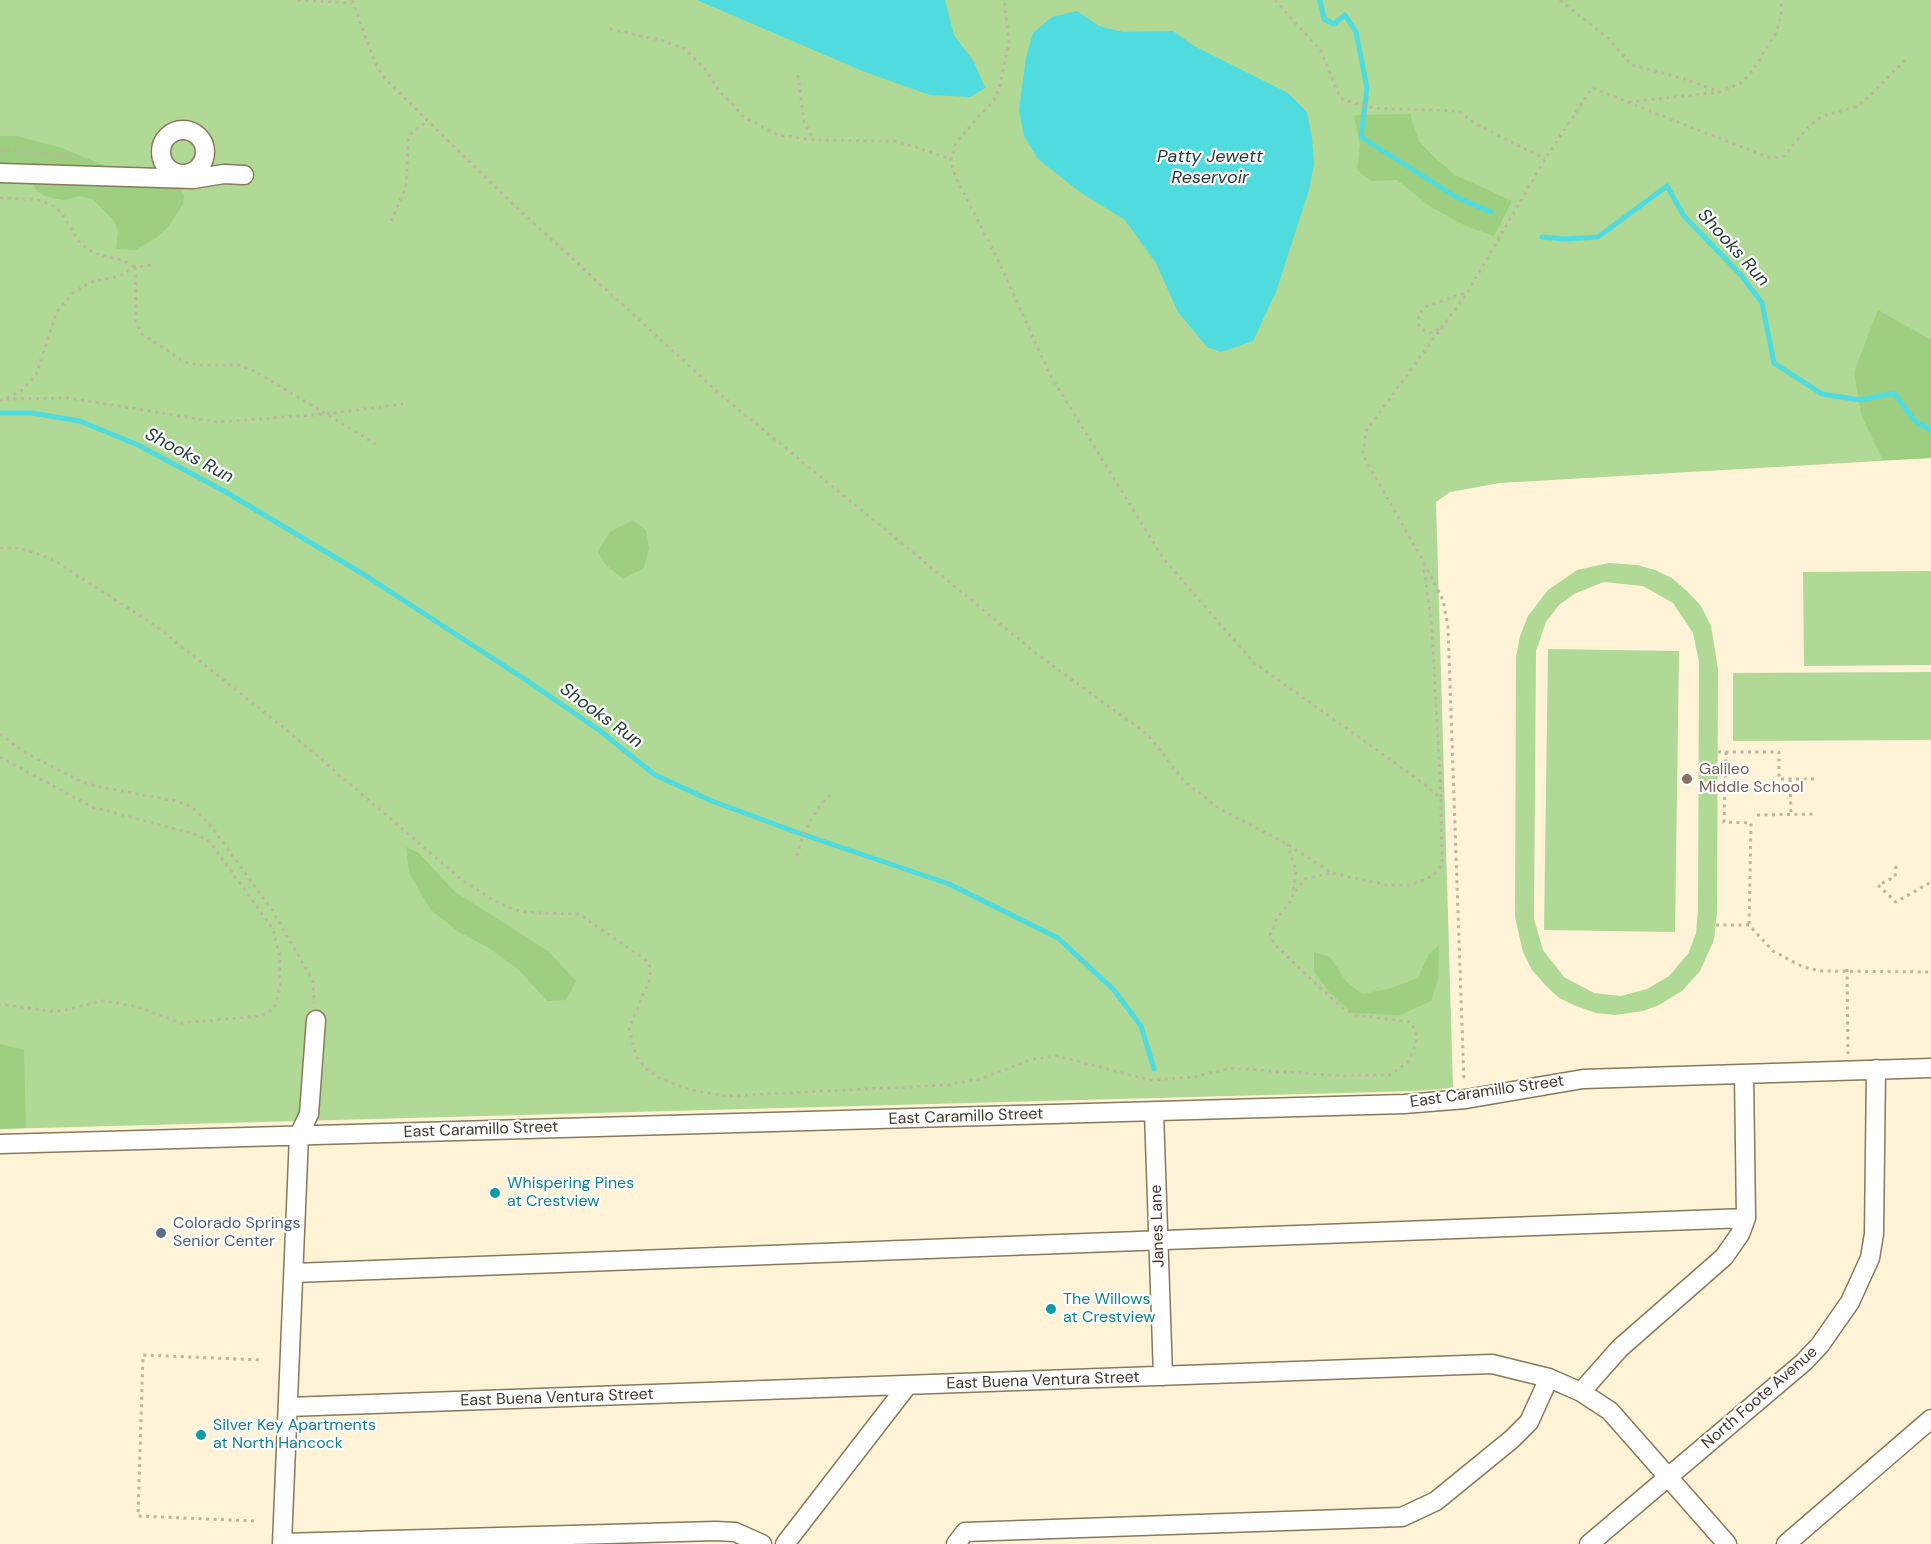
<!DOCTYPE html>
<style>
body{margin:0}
canvas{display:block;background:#fef2d7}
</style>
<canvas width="1931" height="1544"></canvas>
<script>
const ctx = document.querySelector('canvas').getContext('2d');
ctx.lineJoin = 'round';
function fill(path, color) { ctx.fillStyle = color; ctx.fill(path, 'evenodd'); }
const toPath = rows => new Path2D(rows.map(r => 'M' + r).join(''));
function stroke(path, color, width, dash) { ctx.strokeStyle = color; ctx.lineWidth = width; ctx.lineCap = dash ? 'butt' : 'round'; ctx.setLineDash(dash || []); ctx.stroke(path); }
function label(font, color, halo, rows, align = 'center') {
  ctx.font = font + ' "DM Sans",sans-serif'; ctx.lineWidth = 4.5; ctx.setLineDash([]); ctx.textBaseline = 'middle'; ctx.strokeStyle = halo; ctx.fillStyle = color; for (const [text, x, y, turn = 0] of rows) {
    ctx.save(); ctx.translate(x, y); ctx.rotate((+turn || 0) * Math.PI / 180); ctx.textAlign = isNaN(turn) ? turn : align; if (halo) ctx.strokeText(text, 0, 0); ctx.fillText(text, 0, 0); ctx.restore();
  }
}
const green = toPath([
 [0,0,1931,0,1931,458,1500,483,1450,492,1436,502,1453,1088,1415,1091,0,1129],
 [1609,563,1637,565,1655,570,1672,578,1688,592,1701,606,1711,626,1718,669,1717,913,1714,940,1700,971,1682,991,1659,1005,1643,1011,1615,1015,1596,1013,1576,1006,1559,998,1546,986,1532,970,1523,952,1515,917,1516,657,1520,636,1528,616,1548,590,1577,570],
 [1604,582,1643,586,1673,603,1693,633,1699,662,1698,910,1696,933,1688,954,1669,976,1647,989,1621,996,1594,993,1564,977,1543,950,1534,919,1536,651,1546,622,1559,605,1576,593],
 [1931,571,1931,665,1804,666,1803,572],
 [1548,649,1679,651,1675,932,1544,930],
 [1931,672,1931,740,1733,741,1733,673]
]);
const forest = toPath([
 [1410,114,1419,141,1437,160,1455,175,1512,201,1494,236,1466,226,1431,207,1397,180,1371,181,1357,170,1360,146,1354,115],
 [0,136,16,136,62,148,115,170,177,181,184,196,183,204,168,227,156,238,135,250,116,249,118,231,114,221,94,200,80,196,63,200,46,197,37,191,24,165,0,167],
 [1878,310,1931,340,1931,458,1883,460,1862,417,1854,372],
 [633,520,646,530,649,548,644,568,623,579,605,564,598,551,610,532],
 [406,847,419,853,455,892,548,951,576,981,566,1000,547,1001,518,969,489,948,459,932,431,910,409,873],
 [1439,945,1438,980,1431,1001,1400,1015,1352,1013,1330,993,1314,971,1314,952,1330,957,1346,981,1362,994,1388,989,1418,978,1429,954],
 [0,1044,24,1050,26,1128,0,1129]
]);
const water = toPath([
 [697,0,945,0,954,35,974,62,985,88,970,97,930,95,865,72],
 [1077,11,1099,26,1123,32,1173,31,1194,46,1288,93,1307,112,1312,138,1314,164,1309,190,1276,292,1253,341,1221,352,1207,347,1178,312,1156,263,1125,220,1080,192,1038,159,1024,136,1019,110,1026,58,1033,33,1052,17]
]);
const stream = toPath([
 [1320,0,1324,19,1334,24,1345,15,1356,32,1367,88,1361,137,1456,197,1491,212],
 [1542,237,1564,239,1598,237,1667,186,1684,216,1741,275,1762,303,1774,363,1822,394,1860,400,1894,393,1915,421,1931,430],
 [0,413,32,413,80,421,138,445,224,491,363,574,523,678,599,730,655,775,712,801,793,831,949,884,1058,938,1114,990,1141,1026,1154,1069]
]);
const path = toPath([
 [298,0,352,3],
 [352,0,375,63,385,79,514,205,722,396,1042,658,1147,734,1185,782,1220,809,1287,844,1332,873,1386,885,1410,885,1427,879,1436,873,1442,865,1441,799,1422,782,1253,662,1163,558,1050,375,999,262,955,176,951,159,956,142,994,100,999,89,1009,42,1004,0],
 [1275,0,1321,51,1337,91,1343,100,1373,108,1458,111,1476,124,1545,159],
 [1560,0,1609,39,1632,65,1682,78,1717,91],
 [610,29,660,40,685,49,705,69,720,92,744,117,778,135,814,140,896,141,951,159],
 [798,75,804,122,814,140],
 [1629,102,1720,92,1741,83,1753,70,1776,33,1781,16,1781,0],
 [0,150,73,156],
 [0,198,34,199,50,204,61,212,80,243,93,253,122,260,135,267],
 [391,221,406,187,408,141,411,134,427,121],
 [135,267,136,322,142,334,185,362,198,365,240,365,256,372,376,444],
 [1439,329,1430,333,1421,329,1418,322,1419,314,1427,306,1465,293],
 [6,399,69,398,217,422,326,414,403,404],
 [0,401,21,391,36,375,56,313,73,293,91,282,120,276,135,267,152,265],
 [0,548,21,548,52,559,153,624,288,731,462,880,493,900,515,910,535,913,579,914,646,960,650,967,650,979,629,1028,636,1056,645,1068,661,1079,691,1090,726,1096,947,1085,980,1079,1032,1059,1058,1056,1149,1080,1193,1077,1231,1068,1343,1076,1390,1075,1408,1062,1416,1044,1416,1032,1410,1022,1356,1015,1341,1007,1276,946,1270,935,1277,918,1292,899,1296,870,1287,844],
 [1424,563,1443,600,1448,627,1464,1082],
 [0,734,26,753,78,780,95,786,176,801,192,807,211,826,272,910,313,981,314,1003],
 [1718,752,1779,752,1779,779,1817,779],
 [1726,752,1724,822,1751,823,1749,925],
 [0,757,92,807,198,835,210,842,273,929,279,953,280,987,274,1009,261,1016,180,1023,139,1007,104,1001,56,1012,0,1004],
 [1790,779,1791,814],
 [1441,797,1432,628,1423,561,1363,455,1366,431,1467,293,1545,159,1592,88,1770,158,1784,156,1809,126,1823,116,1855,107,1869,97,1905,60],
 [1757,815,1817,814],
 [797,856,803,834,818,808,832,792],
 [1896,866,1895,877,1878,885,1896,902,1931,882],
 [1295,891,1305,879,1330,873],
 [1716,925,1749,925,1773,951,1803,967,1821,971,1931,972],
 [1847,969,1848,1054],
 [254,1521,138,1516,143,1355,262,1360]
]);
const minor = toPath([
 '161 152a22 22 0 1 1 44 0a22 22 0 1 1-44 0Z',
 [0,173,193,179,224,174,244,175],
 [1154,1112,1163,1376],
 [0,1144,1404,1104,1466,1099,1583,1079,1931,1068],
 [294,1273,1746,1218],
 [1581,1392,1620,1348,1724,1257,1740,1234,1746,1218,1744,1074],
 [288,1407,1492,1364,1549,1378,1581,1392,1610,1411,1727,1544],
 [282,1543,716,1531,735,1532,762,1544],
 [282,1544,299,1135,309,1114,316,1020],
 [785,1544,907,1386],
 [956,1544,965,1532,1402,1517,1436,1501,1512,1439,1529,1422,1549,1378],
 [1589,1544,1804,1362,1820,1345,1850,1302,1870,1258,1874,1234,1876,1069],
 [1786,1544,1931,1419]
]);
const markers = [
 [1687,779,6,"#8d6e63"],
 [495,1193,6,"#0f9aa8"],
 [161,1233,6,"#5c6f8a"],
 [1051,1309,6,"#0f9aa8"],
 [201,1435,6,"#0f9aa8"]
];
const educationNames = [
 ["Galileo",1699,770],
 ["Middle School",1699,788]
];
const streetNames = [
 ["East Caramillo Street",1487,1092,-8],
 ["East Caramillo Street",966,1117,-2],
 ["East Caramillo Street",481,1130,-2],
 ["Janes Lane",1158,1226,-92],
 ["East Buena Ventura Street",1043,1381,-2],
 ["East Buena Ventura Street",557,1398,-2],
 ["North Foote Avenue",1760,1398,-41]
];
const cultureNames = [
 ["Whispering Pines",507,1184],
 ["at Crestview",507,1202],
 ["The Willows",1063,1300],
 ["at Crestview",1063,1318],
 ["Silver Key Apartments",213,1426],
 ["at North Hancock",213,1444]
];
const serviceNames = [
 ["Colorado Springs",173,1224],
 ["Senior Center",173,1242]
];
const waterNames = [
 ["Patty Jewett",1210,157],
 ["Reservoir",1210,178],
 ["Shooks Run",1733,248,48],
 ["Shooks Run",189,456,28],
 ["Shooks Run",601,716,36]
];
fill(green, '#afd995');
fill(forest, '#9ece7f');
fill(water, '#50dbde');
stroke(stream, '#50dbde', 5);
stroke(minor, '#87795a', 21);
stroke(path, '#bfb59f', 3, [3, 4.5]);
stroke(minor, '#fff', 18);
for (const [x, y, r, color] of markers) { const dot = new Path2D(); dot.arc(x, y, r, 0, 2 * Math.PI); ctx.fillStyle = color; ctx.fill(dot); stroke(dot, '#fff', 2); }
label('16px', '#785e54', '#fff', educationNames, 'left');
label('16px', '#3f392c', '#fff', streetNames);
label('16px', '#0d838f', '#fff', cultureNames, 'left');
label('16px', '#4e5e75', '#fff', serviceNames, 'left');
label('italic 18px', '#1f3737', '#fff', waterNames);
</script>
